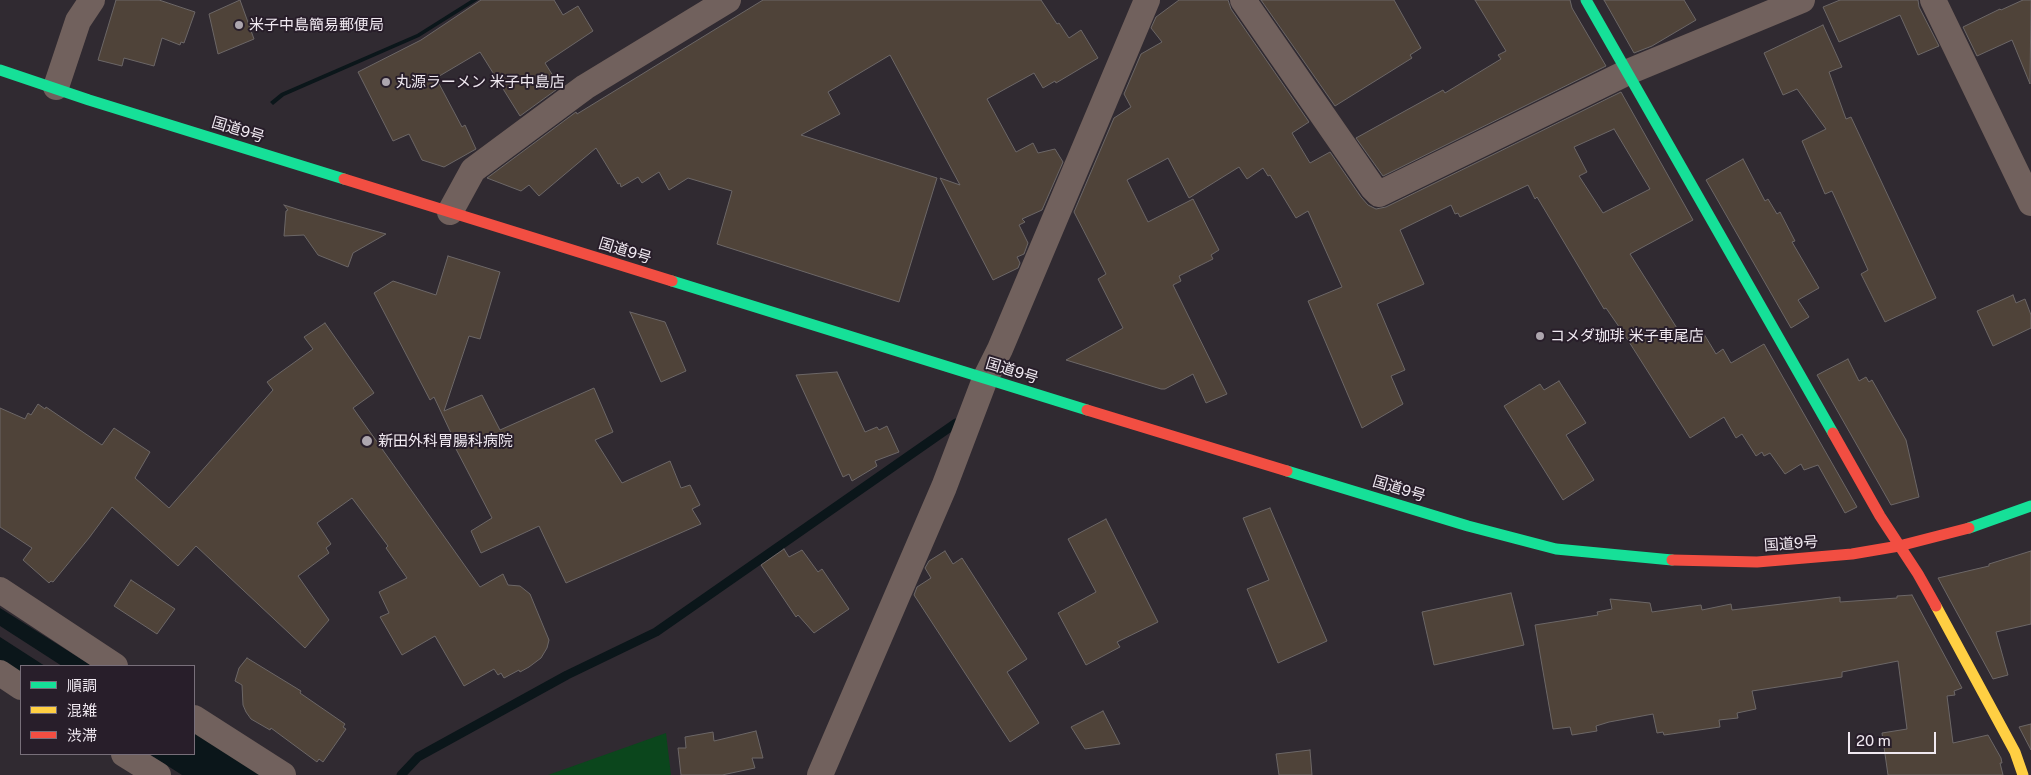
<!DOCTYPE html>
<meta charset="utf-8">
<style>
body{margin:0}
#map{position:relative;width:2031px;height:775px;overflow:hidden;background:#302a31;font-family:"Public Sans","Noto Sans JP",sans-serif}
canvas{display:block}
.legend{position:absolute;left:20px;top:665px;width:175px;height:90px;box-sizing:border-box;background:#281e2a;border:1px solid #786f7a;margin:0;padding:6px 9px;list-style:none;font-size:15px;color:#f0e9f1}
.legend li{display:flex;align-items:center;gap:10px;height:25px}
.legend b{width:25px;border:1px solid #786f7a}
.scale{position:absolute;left:1848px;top:732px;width:88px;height:22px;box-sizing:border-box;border:2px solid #f0e9f1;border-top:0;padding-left:6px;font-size:15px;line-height:18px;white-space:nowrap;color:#f0e9f1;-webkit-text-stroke:4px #281e2a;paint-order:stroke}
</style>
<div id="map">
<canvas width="2031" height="775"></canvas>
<ul class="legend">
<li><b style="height:6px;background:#16e098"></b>順調</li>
<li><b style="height:6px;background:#ffcf43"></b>混雑</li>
<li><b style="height:6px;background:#f24e42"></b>渋滞</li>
</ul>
<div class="scale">20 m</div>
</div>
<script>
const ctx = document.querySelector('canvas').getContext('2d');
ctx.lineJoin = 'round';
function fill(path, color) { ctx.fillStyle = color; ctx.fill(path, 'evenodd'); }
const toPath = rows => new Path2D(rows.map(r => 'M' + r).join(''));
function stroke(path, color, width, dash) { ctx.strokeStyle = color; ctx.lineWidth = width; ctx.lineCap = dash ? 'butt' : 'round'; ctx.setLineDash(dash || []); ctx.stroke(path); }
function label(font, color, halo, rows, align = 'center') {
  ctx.font = font + ' "Public Sans","Noto Sans JP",sans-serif'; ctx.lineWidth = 4; ctx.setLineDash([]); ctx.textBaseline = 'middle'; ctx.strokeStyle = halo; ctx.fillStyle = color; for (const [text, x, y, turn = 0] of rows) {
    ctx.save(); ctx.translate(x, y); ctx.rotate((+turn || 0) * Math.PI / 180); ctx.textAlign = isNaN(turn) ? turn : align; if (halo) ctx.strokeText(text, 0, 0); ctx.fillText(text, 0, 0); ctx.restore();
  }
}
const green = toPath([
 [666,733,671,775,548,775]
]);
const water = toPath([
 [471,0,478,0,419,37,284,96,273,105,270,102,281,93,417,34],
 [0,608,92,666,62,666,0,626],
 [0,637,45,666,21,666,21,673,0,660],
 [194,731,262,775,182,775,149,754,194,754]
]);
const stream = toPath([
 [401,775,418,757,567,675,656,632,956,423]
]);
const building = toPath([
 [116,0,159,0,195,12,184,43,181,42,180,45,162,38,154,66,124,58,122,66,98,60,116,0],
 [240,0,254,39,218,54,209,14,240,0],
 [481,0,554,0,563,15,578,6,593,31,545,63,560,87,520,116,480,52,436,78,462,127,465,125,476,149,444,167,422,160,409,134,393,141,358,72,421,40,481,0],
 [763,0,1041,0,1057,24,1059,23,1069,38,1081,30,1098,58,1056,83,1055,81,1043,88,1034,73,987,99,1016,152,1033,143,1038,153,1055,149,1063,162,1042,210,1022,219,1025,222,1019,225,1028,243,1024,254,1017,257,1020,263,1018,268,993,280,940,178,960,185,890,55,828,92,840,114,801,135,937,178,899,302,717,244,732,191,688,178,669,190,659,172,642,183,638,177,621,187,620,183,618,184,596,148,539,196,529,185,521,191,487,178,576,112,577,114,763,0],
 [1179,0,1228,0,1231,9,1309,122,1292,133,1310,163,1330,152,1361,197,1368,205,1376,209,1386,207,1621,92,1693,220,1630,254,1687,344,1704,334,1716,354,1723,349,1731,363,1764,344,1857,507,1845,513,1818,465,1804,470,1801,464,1785,474,1770,453,1764,456,1762,452,1756,456,1742,434,1736,438,1724,417,1690,438,1624,334,1606,308,1604,309,1537,197,1535,199,1528,185,1460,217,1458,213,1455,214,1451,205,1400,230,1424,284,1377,304,1405,370,1391,376,1403,404,1362,428,1308,301,1342,287,1308,211,1296,218,1270,175,1268,176,1263,168,1247,179,1239,167,1189,198,1168,158,1127,180,1148,222,1193,199,1219,250,1211,255,1213,259,1179,276,1181,281,1173,285,1227,394,1206,403,1193,374,1165,389,1161,389,1066,360,1123,328,1098,279,1106,274,1074,212,1114,118,1131,107,1124,94,1141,54,1162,42,1151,28,1156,17,1179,0],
 [1614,129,1650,189,1603,213,1579,176,1587,172,1574,147,1614,129],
 [1261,0,1394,0,1421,48,1410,55,1412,58,1335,106,1261,0],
 [1475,0,1570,0,1572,8,1606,66,1383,176,1356,138,1443,90,1445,93,1501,59,1498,55,1506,51,1475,0],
 [1604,0,1684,0,1696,20,1652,46,1634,53,1604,0],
 [1840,0,1918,0,1919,7,1939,46,1918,55,1900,15,1839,42,1823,7,1840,0],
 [2023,0,2031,0,2030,84,2012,40,1977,56,1963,27,2000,9,2001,10,2023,0],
 [1823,25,1842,67,1829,72,1846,119,1851,117,1936,298,1885,322,1861,274,1868,270,1832,191,1825,194,1802,141,1826,129,1797,89,1783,95,1764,53,1823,25],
 [1743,159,1765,201,1768,199,1777,214,1780,212,1795,241,1792,242,1819,288,1798,300,1809,317,1791,328,1706,180,1743,159],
 [284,205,300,210,386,234,353,253,348,267,318,255,304,235,284,236,286,211,288,210,284,205],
 [448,256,500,272,480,339,469,336,444,411,482,395,500,430,594,388,613,432,595,440,622,483,670,461,681,488,690,485,700,505,692,509,701,524,566,583,539,526,481,553,471,531,492,518,456,449,458,448,434,397,430,400,374,293,393,281,436,295,448,256],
 [2013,295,2016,303,2025,299,2031,315,2031,328,1993,346,1977,311,2013,295],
 [630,312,665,322,686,371,661,382,630,312],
 [325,323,374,393,353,408,480,587,503,574,508,585,520,586,530,594,549,640,547,648,541,658,529,667,520,672,519,670,504,678,501,673,498,675,494,669,464,686,435,636,402,655,380,617,389,613,379,592,407,578,386,548,388,546,352,498,317,523,331,544,326,548,329,553,298,576,329,620,305,648,196,546,178,566,112,507,89,538,53,582,51,581,49,583,23,560,32,548,0,527,0,408,25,419,28,413,31,415,38,404,45,409,46,407,102,445,114,428,150,452,135,478,169,508,273,390,267,382,313,349,304,337,325,323],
 [1848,359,1859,381,1866,377,1869,382,1872,380,1906,440,1919,497,1891,505,1817,375,1848,359],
 [837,372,865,432,877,427,879,430,887,426,899,452,875,461,877,466,852,481,849,474,843,477,796,375,837,372],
 [1559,381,1586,423,1566,435,1594,480,1563,500,1504,406,1540,384,1544,390,1559,381],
 [1270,508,1327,641,1278,663,1247,589,1269,580,1243,518,1270,508],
 [1106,519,1158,622,1117,642,1120,647,1086,665,1058,613,1096,592,1068,539,1106,519],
 [784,549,789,557,802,550,818,572,822,569,849,609,814,633,798,615,796,617,761,565,784,549],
 [945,551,953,564,962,558,1027,659,1007,672,1039,723,1010,742,914,595,917,587,931,578,925,568,929,561,945,551],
 [2031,551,2031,624,1996,632,2008,675,1993,679,1938,578,1989,566,1989,564,2031,551],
 [131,580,175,609,157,634,114,606,131,580],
 [1511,593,1524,645,1434,665,1422,612,1511,593],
 [1912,595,1962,688,1954,691,1955,695,1947,696,1953,743,1988,735,2001,758,2002,763,2000,763,2003,775,1888,775,1882,733,1907,729,1898,661,1842,672,1842,677,1752,691,1756,709,1737,713,1738,718,1719,720,1720,727,1664,735,1663,732,1657,733,1653,714,1609,722,1596,726,1597,731,1572,735,1570,727,1553,729,1535,625,1598,615,1597,612,1612,609,1610,599,1650,603,1652,612,1701,605,1702,610,1731,604,1732,610,1840,597,1840,602,1897,598,1897,596,1912,595],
 [247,658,301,691,300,693,345,724,343,727,346,729,323,762,319,759,317,762,271,728,270,730,251,719,246,712,243,705,242,685,235,681,239,668,247,658],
 [1103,711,1120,744,1085,749,1071,727,1103,711],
 [2031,724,2031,750,2019,727,2031,724],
 [756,731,763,758,752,758,755,768,722,775,681,775,678,748,686,748,685,737,713,732,714,741,756,731],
 [1310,750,1312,775,1279,775,1276,754,1310,750]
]);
const street = toPath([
 [1243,0,1373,188,1379,194,1628,72,1802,0],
 [1933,0,2031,203],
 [56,87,78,21,92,0],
 [450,212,473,170,585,87,728,0],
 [0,590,115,666],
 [0,673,21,687],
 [194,718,283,775],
 [124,754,158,775],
 [820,775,944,487,985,379,1000,349,1147,0]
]);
const fast = toPath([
 [1586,0,1833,433],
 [0,70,89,100,344,179],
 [672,281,1087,410],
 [1287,471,1468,526,1556,549,1672,560],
 [1969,528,2031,506]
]);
const slow = toPath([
 [1936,606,2015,752,2023,775]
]);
const jam = toPath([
 [344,179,672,281],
 [1087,410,1287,471],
 [1833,433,1880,516,1918,574,1936,606],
 [1672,560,1757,562,1852,554,1899,546,1969,528]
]);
const markers = [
 [239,25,5,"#ada6ae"],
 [386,82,5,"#ada6ae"],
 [1540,336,5,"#ada6ae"],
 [367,441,6,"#ada6ae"]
];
const poiNames = [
 ["米子中島簡易郵便局",249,25],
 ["丸源ラーメン 米子中島店",396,82],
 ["コメダ珈琲 米子車尾店",1550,336],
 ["新田外科胃腸科病院",378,441]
];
const streetNames = [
 ["国道9号",238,130,17],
 ["国道9号",625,251,17],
 ["国道9号",1012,371,17],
 ["国道9号",1399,489,17],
 ["国道9号",1791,544,-4]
];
fill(green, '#0b461c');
fill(water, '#0b161a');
stroke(stream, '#0b161a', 9);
fill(building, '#4f4339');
stroke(building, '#6c6767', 1);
stroke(street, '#71615d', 26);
stroke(fast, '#16e098', 11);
stroke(slow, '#ffcf43', 11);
stroke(jam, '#f24e42', 11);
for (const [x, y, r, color] of markers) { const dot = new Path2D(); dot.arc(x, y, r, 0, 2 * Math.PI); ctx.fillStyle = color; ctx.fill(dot); stroke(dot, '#281e2a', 2); }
label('15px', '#f0e9f1', '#281e2a', poiNames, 'left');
label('15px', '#f0e9f1', '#281e2a', streetNames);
</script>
